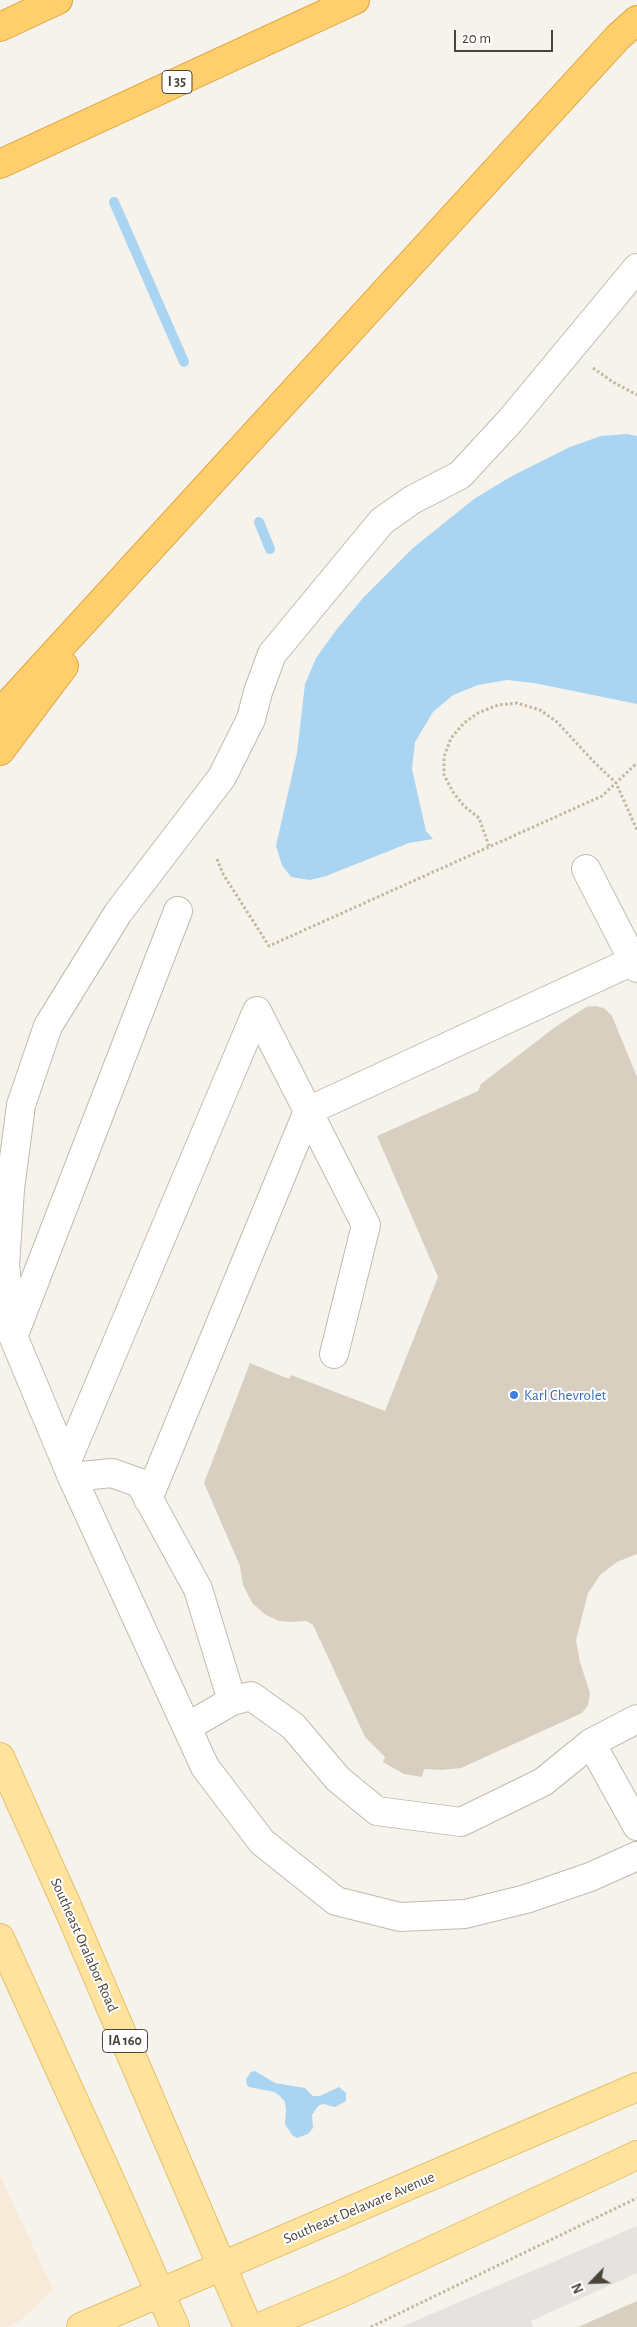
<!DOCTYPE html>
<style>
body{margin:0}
#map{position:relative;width:637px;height:2327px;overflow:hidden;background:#f6f3ec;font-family:"Alegreya Sans",sans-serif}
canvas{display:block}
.north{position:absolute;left:567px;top:2257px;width:50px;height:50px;-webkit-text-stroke:4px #fff;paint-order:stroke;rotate:246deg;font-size:14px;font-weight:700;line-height:20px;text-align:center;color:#4b4439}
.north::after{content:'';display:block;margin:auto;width:18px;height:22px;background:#4b4439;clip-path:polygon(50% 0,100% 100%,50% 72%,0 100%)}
.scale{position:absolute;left:454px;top:30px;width:99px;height:22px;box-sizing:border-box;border:2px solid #4b4439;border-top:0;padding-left:6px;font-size:15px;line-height:18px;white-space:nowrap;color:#4b4439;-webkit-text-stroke:4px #fff;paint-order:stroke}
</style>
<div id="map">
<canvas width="637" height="2327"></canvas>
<div class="north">N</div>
<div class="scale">20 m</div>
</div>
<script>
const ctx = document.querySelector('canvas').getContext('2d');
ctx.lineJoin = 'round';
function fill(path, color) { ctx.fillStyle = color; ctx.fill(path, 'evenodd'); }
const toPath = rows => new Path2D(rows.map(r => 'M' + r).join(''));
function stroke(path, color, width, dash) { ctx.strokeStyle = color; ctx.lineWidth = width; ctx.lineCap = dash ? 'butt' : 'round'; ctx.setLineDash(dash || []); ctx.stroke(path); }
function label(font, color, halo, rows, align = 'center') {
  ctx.font = font + ' "Alegreya Sans",sans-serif'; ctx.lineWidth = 4; ctx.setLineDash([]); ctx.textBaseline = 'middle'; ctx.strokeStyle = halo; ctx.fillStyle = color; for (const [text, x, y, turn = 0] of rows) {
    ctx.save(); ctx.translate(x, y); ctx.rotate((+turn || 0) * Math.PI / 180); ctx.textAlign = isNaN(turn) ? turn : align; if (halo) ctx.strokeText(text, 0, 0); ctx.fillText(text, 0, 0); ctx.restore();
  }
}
const commercial = toPath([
 [0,2176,53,2289,20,2321,6,2327,0,2327]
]);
const parking = toPath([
 [637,2226,637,2273,531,2321,533,2327,401,2327]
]);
const water = toPath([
 [627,434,637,436,637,704,534,683,507,680,478,685,453,695,433,712,415,742,412,769,426,831,433,839,409,843,326,876,310,880,291,877,282,865,276,846,297,753,305,684,316,658,337,629,363,598,413,548,474,499,512,476,570,447,601,436],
 [255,2071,275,2083,305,2088,313,2096,320,2096,339,2087,346,2093,346,2101,335,2107,323,2104,318,2106,312,2115,313,2128,308,2134,297,2138,292,2135,285,2124,286,2109,285,2102,280,2096,274,2092,249,2087,247,2085,246,2079,251,2072]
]);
const stream = toPath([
 [114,202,184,362],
 [259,522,270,549]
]);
const building = toPath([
 [595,1006,604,1008,612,1016,637,1077,637,1554,617,1562,601,1574,588,1593,576,1640,580,1662,590,1693,588,1705,582,1713,461,1768,442,1770,424,1769,422,1777,404,1774,383,1762,385,1757,365,1737,313,1625,306,1621,291,1622,279,1621,266,1615,253,1604,243,1585,240,1566,204,1483,250,1363,289,1379,291,1375,385,1411,438,1277,377,1136,478,1091,481,1084,554,1028,586,1007],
 [637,2301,637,2327,578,2327]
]);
const path = toPath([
 [593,368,613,382,637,395],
 [489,846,479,818,464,806,453,792,444,775,444,757,451,738,464,723,478,713,498,705,517,703,540,710,557,722,595,763,616,783,637,830],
 [217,859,223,874,269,946,602,796,637,763],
 [371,2327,637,2198]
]);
const minor = toPath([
 [637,268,510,421,460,475,412,500,382,521,272,654,258,692,251,719,222,777,118,913,48,1026,21,1105,10,1189,5,1265,13,1336,72,1477,205,1767,262,1842,336,1901,400,1917,465,1914,526,1899,590,1877,637,1856],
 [586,869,637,968],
 [257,1011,366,1225,334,1354],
 [15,1332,178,911],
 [66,1463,257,1011],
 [72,1477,112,1473,140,1483,198,1589,232,1701],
 [148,1499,308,1111,637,959],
 [637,1719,591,1743,637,1826],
 [187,1727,232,1701,251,1696,293,1726,338,1779,377,1811,461,1822,543,1782,591,1743]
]);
const major = toPath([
 [0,1757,68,1908,248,2327],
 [0,1938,121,2204,175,2327],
 [81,2327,637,2087],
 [260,2327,341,2293,637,2155]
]);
const highway = toPath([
 [0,27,58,0],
 [0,164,355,0],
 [0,713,618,37,637,20],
 [0,751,64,666]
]);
const markers = [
 [514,1395,5,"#3f7fe0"]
];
const shields = [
 [177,82,30],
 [125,2041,45]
];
const shieldNames = [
 ["I 35",177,82],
 ["IA 160",125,2041]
];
const shopNames = [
 ["Karl Chevrolet",524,1395]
];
const streetNames = [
 ["Southeast Oralabor Road",84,1945,66],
 ["Southeast Delaware Avenue",359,2208,-23]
];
fill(commercial, '#f7ead8');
fill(parking, '#e5e3e0');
fill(water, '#a9d4f2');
stroke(stream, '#a9d4f2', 10);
fill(building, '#d8cfc1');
stroke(minor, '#c2bbae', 30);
stroke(major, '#e6c16a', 30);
stroke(highway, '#e0a43c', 30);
stroke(path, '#c4b79f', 3, [2.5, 2.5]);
stroke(minor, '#fff', 28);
stroke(major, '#ffe39c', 28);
stroke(highway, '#ffcf6e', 28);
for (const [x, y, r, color] of markers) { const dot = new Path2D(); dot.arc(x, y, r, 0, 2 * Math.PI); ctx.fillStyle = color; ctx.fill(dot); stroke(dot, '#fff', 2); }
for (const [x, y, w] of shields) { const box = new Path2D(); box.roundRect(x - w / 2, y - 11.5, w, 23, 4); ctx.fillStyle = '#fff'; ctx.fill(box); stroke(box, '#4b4439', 1); }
label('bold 14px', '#4b4439', null, shieldNames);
label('15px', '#366cbe', '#fff', shopNames, 'left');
label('15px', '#4b4439', '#fff', streetNames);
</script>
